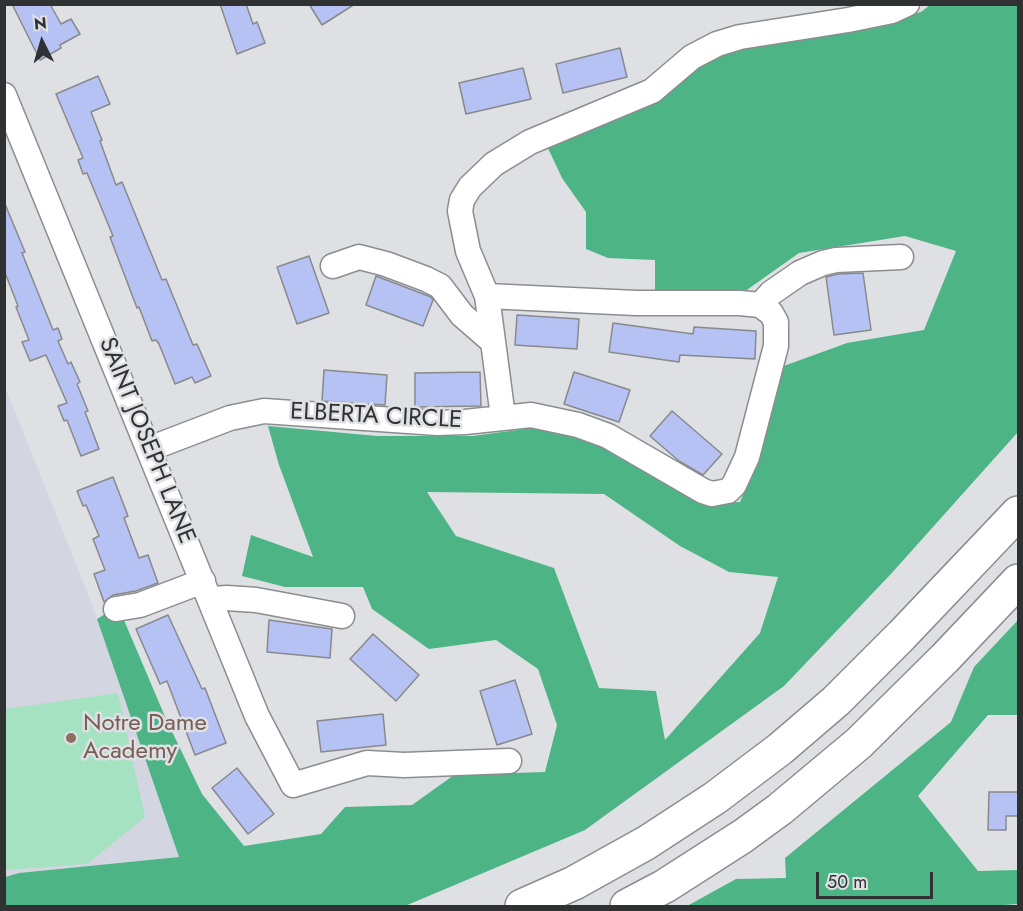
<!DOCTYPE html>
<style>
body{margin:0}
#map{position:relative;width:1023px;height:911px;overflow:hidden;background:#dfe0e4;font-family:Jost,sans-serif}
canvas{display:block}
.frame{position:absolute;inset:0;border:6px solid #303132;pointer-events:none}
.north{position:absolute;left:12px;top:12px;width:60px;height:60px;-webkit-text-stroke:4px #dfe0e4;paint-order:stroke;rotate:355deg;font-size:16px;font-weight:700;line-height:24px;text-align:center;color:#303132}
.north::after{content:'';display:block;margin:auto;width:21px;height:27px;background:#303132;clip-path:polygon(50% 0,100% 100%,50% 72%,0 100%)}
.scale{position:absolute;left:816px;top:872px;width:117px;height:27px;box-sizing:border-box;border:3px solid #303132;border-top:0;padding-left:8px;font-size:18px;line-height:21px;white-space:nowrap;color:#303132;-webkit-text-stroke:4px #dfe0e4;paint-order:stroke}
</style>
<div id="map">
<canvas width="1023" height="911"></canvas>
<div class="frame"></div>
<div class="north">N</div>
<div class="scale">50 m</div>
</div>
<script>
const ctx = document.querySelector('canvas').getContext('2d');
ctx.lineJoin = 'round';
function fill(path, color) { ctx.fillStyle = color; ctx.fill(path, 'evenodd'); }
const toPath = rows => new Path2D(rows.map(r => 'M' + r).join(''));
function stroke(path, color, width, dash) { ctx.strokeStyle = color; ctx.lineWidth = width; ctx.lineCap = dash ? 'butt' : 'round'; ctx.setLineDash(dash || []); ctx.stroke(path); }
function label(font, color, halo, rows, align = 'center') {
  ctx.font = font + ' Jost,sans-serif'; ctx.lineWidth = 5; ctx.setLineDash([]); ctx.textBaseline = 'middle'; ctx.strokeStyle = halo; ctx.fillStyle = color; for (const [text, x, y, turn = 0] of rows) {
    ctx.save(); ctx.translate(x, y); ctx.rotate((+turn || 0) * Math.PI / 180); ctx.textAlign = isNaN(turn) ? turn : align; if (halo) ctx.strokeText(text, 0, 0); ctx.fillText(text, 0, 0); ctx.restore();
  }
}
const built = toPath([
 [4,384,90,599,179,857,19,873,5,877]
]);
const green = toPath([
 [118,693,145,817,87,864,5,870,5,709]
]);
const forest = toPath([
 [930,5,1018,5,1018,432,890,575,784,686,585,830,405,906,5,906,5,877,19,873,179,857,97,619,118,606,166,719,202,794,244,846,321,834,345,807,412,805,454,775,545,772,557,725,538,669,496,640,429,649,372,609,363,587,285,587,242,576,251,535,313,557,279,465,268,426,377,436,473,436,539,427,589,439,709,503,740,502,763,447,781,367,847,343,924,330,956,251,905,236,799,253,744,292,655,290,655,260,608,258,586,249,586,212,562,178,546,144,739,46,857,30,921,12],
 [427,492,604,494,680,546,729,572,778,577,760,633,665,740,656,691,599,688,554,568,456,536],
 [1018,620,1018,715,988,715,918,796,978,871,1018,870,1018,904,991,906,687,906,736,879,786,878,785,858,951,722,974,667]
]);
const building = toPath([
 [12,4,50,4,61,24,71,19,80,34,60,45,61,48,40,60,12,4],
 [220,4,246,4,253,24,257,22,265,43,237,54,220,4],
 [309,4,355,4,322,25,309,4],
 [620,48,627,77,563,93,556,64,620,48],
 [523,68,531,99,466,114,459,83,523,68],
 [98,76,110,104,91,112,102,140,100,141,116,185,122,182,162,280,166,279,193,345,197,344,211,376,195,383,192,377,175,384,159,344,156,340,152,341,139,307,137,308,110,237,113,236,87,173,83,174,78,160,83,158,56,94,98,76],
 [5,204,25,252,22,253,53,330,58,328,62,339,58,341,68,364,71,362,80,382,77,384,88,411,85,412,99,449,81,456,67,420,64,421,58,406,67,403,46,355,30,361,22,342,29,340,16,307,18,306,4,270,5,204],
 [309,256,329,313,297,324,277,267,309,256],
 [863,273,871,330,834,335,826,277,838,274,863,273],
 [376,276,431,297,433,300,423,326,366,305,376,276],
 [517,315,579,319,577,349,515,345,517,315],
 [613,323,693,334,694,327,756,331,755,359,680,355,679,362,609,352,613,323],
 [324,370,387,375,385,405,322,401,324,370],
 [480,372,481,406,415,407,415,373,480,372],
 [574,372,630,390,619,422,564,404,574,372],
 [672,411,722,454,703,475,679,461,650,436,672,411],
 [113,477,128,516,124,518,139,558,148,555,158,583,136,591,113,595,104,602,94,574,105,570,93,539,99,536,86,505,83,506,77,491,113,477],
 [168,615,202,689,205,688,226,743,195,755,167,681,160,684,136,629,168,615],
 [269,620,332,629,330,658,267,652,269,620],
 [373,634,419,675,396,701,350,659,373,634],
 [515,680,532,734,497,745,480,691,515,680],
 [383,714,386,745,321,752,317,721,383,714],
 [237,768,274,814,248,834,212,788,237,768],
 [989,792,1018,792,1018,816,1006,816,1006,830,988,830,989,792]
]);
const minor = toPath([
 [4,95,257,716,293,785,367,763,404,765,509,761],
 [333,266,359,257,386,264,426,279,440,286,462,315,493,342],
 [760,305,771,293,800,273,823,263,836,260,901,257],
 [503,417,487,296,468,251,460,211,462,200,470,187,494,164,530,142,652,91,692,57,717,44,740,37,848,20,892,11,907,4],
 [149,449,230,418,264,411,437,423,465,422,531,415,578,425,608,436,703,491,712,494,728,491,734,485,747,457,776,346,776,322,771,313,760,305,740,303,636,303,487,296],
 [211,599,227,598,256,600,342,616],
 [116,609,140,605,203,581]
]);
const highway = toPath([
 [522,906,574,883,646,843,715,798,780,749,836,701,902,635,1018,513],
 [627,906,665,886,743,836,780,809,859,743,945,658,1018,581]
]);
const markers = [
 [71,738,6,"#8d6e63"]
];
const streetNames = [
 ["ELBERTA CIRCLE",376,417,3],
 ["SAINT JOSEPH LANE",146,441,68]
];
const educationNames = [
 ["Notre Dame",83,724],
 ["Academy",83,752]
];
fill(built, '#d3d5e0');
fill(green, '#a5e2c2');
fill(forest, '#4db486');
fill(building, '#b6c2f3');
stroke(building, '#88898d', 1.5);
stroke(minor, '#8c8d91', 27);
stroke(highway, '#8c8d91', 36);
stroke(minor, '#fff', 24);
stroke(highway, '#fff', 33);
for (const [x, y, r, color] of markers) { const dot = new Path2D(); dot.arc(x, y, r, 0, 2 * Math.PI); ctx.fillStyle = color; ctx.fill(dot); stroke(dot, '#dfe0e4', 2); }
label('24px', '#303132', '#dfe0e4', streetNames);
label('24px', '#785e54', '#dfe0e4', educationNames, 'left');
</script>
